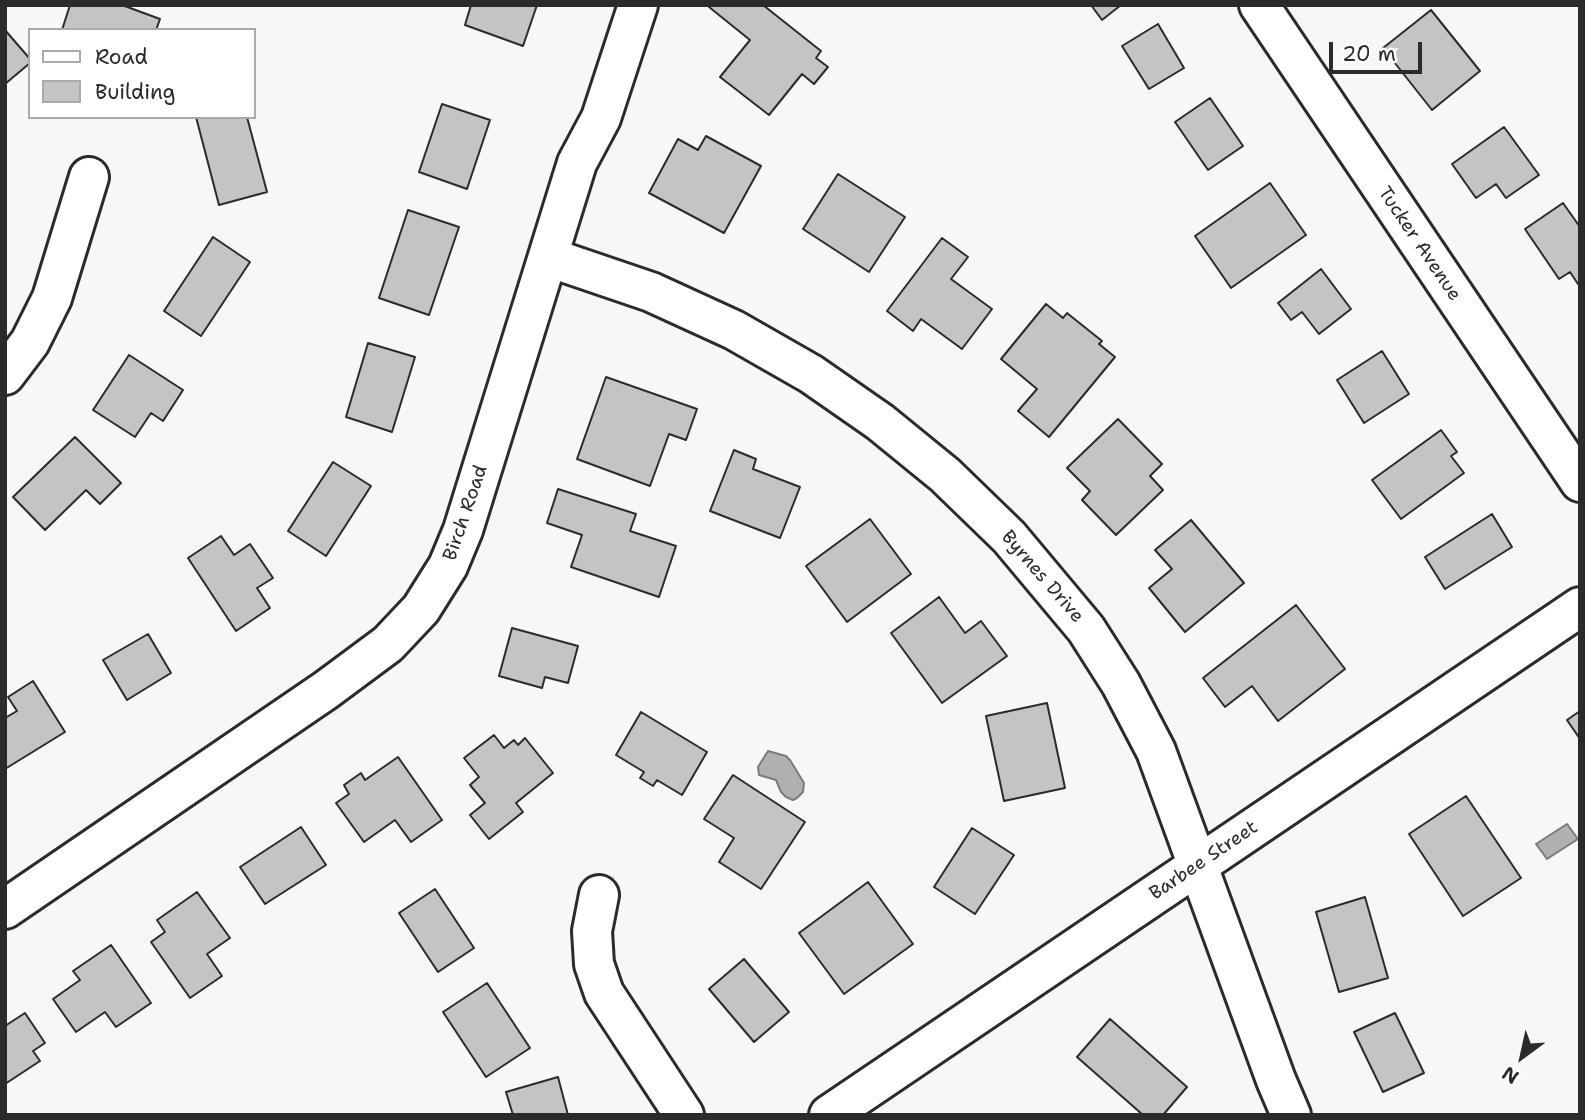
<!DOCTYPE html>
<style>
body{margin:0}
#map{position:relative;width:1585px;height:1120px;overflow:hidden;background:#f7f7f7;font-family:"Shantell Sans",sans-serif}
canvas{display:block}
.frame{position:absolute;inset:0;border:7px solid #2b2b2b;pointer-events:none}
.legend{position:absolute;left:28px;top:28px;width:228px;height:91px;box-sizing:border-box;background:#fff;border:2px solid #aaa;margin:0;padding:9px 12px;list-style:none;font-size:21px;color:#2b2b2b}
.legend li{display:flex;align-items:center;gap:14px;height:35px}
.legend b{width:35px;border:2px solid #aaa}
.north{position:absolute;left:1487px;top:1022px;width:70px;height:70px;-webkit-text-stroke:5px #fff;paint-order:stroke;rotate:213deg;font-size:19px;font-weight:700;line-height:28px;text-align:center;color:#2b2b2b}
.north::after{content:'';display:block;margin:auto;width:24px;height:32px;background:#2b2b2b;clip-path:polygon(50% 0,100% 100%,50% 72%,0 100%)}
.scale{position:absolute;left:1329px;top:42px;width:93px;height:32px;box-sizing:border-box;border:4px solid #2b2b2b;border-top:0;padding-left:9px;font-size:21px;line-height:24px;white-space:nowrap;color:#2b2b2b;-webkit-text-stroke:5px #fff;paint-order:stroke}
</style>
<div id="map">
<canvas width="1585" height="1120"></canvas>
<div class="frame"></div>
<ul class="legend">
<li><b style="height:9px;background:#fff"></b>Road</li>
<li><b style="height:19px;background:#c4c4c4"></b>Building</li>
</ul>
<div class="north">N</div>
<div class="scale">20 m</div>
</div>
<script>
const ctx = document.querySelector('canvas').getContext('2d');
ctx.lineJoin = 'round';
function fill(path, color) { ctx.fillStyle = color; ctx.fill(path, 'evenodd'); }
const toPath = rows => new Path2D(rows.map(r => 'M' + r).join(''));
function stroke(path, color, width, dash) { ctx.strokeStyle = color; ctx.lineWidth = width; ctx.lineCap = dash ? 'butt' : 'round'; ctx.setLineDash(dash || []); ctx.stroke(path); }
function label(font, color, halo, rows, align = 'center') {
  ctx.font = font + ' "Shantell Sans",sans-serif'; ctx.lineWidth = 7; ctx.setLineDash([]); ctx.textBaseline = 'middle'; ctx.strokeStyle = halo; ctx.fillStyle = color; for (const [text, x, y, turn = 0] of rows) {
    ctx.save(); ctx.translate(x, y); ctx.rotate((+turn || 0) * Math.PI / 180); ctx.textAlign = isNaN(turn) ? turn : align; if (halo) ctx.strokeText(text, 0, 0); ctx.fillText(text, 0, 0); ctx.restore();
  }
}
const water = toPath([
 [768,751,786,756,790,760,804,783,803,792,797,798,793,800,786,797,781,792,776,780,759,775,758,767,768,751],
 [1567,824,1578,839,1547,859,1536,844,1567,824]
]);
const building = toPath([
 [70,5,122,5,160,19,156,30,62,30,70,5],
 [471,5,537,5,523,46,465,25,471,5],
 [710,5,763,5,821,51,816,58,828,67,814,84,802,74,769,115,720,77,750,40,709,7,710,5],
 [1091,5,1121,5,1102,20,1091,5],
 [1431,10,1480,71,1432,110,1383,48,1431,10],
 [1158,24,1184,68,1149,89,1122,46,1158,24],
 [5,30,30,59,30,63,5,84,5,30],
 [1210,98,1243,146,1208,170,1175,122,1210,98],
 [442,104,490,120,467,189,419,172,442,104],
 [196,117,247,117,267,192,219,205,196,117],
 [1504,127,1539,175,1506,198,1496,184,1476,198,1452,164,1504,127],
 [706,136,761,166,724,233,649,193,678,139,698,150,706,136],
 [838,174,905,217,869,272,803,229,838,174],
 [1270,183,1306,235,1231,288,1195,236,1270,183],
 [1563,203,1580,227,1580,283,1578,284,1570,272,1559,279,1525,229,1563,203],
 [408,210,459,227,429,315,379,298,408,210],
 [213,237,250,262,201,336,164,311,213,237],
 [942,238,968,257,951,279,992,309,962,349,921,319,913,331,887,311,942,238],
 [1321,269,1351,309,1319,334,1302,312,1291,320,1278,303,1321,269],
 [1046,304,1063,318,1067,313,1102,341,1099,344,1115,357,1049,437,1018,411,1037,389,1001,359,1046,304],
 [368,343,415,357,392,432,346,417,368,343],
 [1382,351,1409,394,1364,423,1337,380,1382,351],
 [129,355,183,390,163,421,151,413,135,437,93,410,129,355],
 [606,377,697,409,686,440,669,434,650,486,577,459,606,377],
 [1118,419,1162,464,1150,476,1163,490,1116,535,1082,500,1090,491,1067,468,1118,419],
 [1441,430,1457,452,1451,456,1464,473,1401,519,1372,480,1441,430],
 [75,437,121,483,100,504,86,490,45,530,13,497,75,437],
 [734,450,756,459,753,469,800,487,780,538,710,511,734,450],
 [333,462,371,486,326,556,288,531,333,462],
 [558,489,636,514,630,531,676,546,659,597,571,567,582,535,547,523,558,489],
 [1492,514,1512,547,1445,589,1425,557,1492,514],
 [870,519,911,574,847,622,806,566,870,519],
 [1191,520,1244,583,1185,632,1149,588,1172,569,1155,550,1191,520],
 [221,536,234,555,250,544,273,578,257,588,270,608,236,631,188,558,221,536],
 [939,597,965,633,981,621,1007,656,942,703,891,633,939,597],
 [1296,605,1345,669,1278,721,1252,686,1225,707,1203,678,1296,605],
 [512,628,578,646,568,683,545,677,542,688,499,676,512,628],
 [148,634,171,673,127,700,103,660,148,634],
 [33,681,65,732,5,769,5,718,17,711,8,697,33,681],
 [1047,703,1065,788,1004,801,986,716,1047,703],
 [1580,711,1580,739,1567,720,1580,711],
 [641,712,707,752,682,795,657,780,653,786,640,778,644,772,616,755,641,712],
 [494,735,504,748,514,740,518,745,525,738,553,773,516,803,523,812,489,839,470,815,485,803,470,785,479,777,464,758,494,735],
 [398,757,442,820,411,842,395,820,364,842,336,803,349,794,344,785,361,773,365,780,398,757],
 [733,775,805,822,761,889,719,862,734,838,704,819,733,775],
 [1466,796,1521,878,1463,916,1409,834,1466,796],
 [301,827,326,865,265,904,240,867,301,827],
 [972,828,1014,855,975,914,934,887,972,828],
 [868,882,913,944,844,994,799,933,868,882],
 [435,889,474,948,438,972,399,913,435,889],
 [197,892,230,938,207,954,222,976,190,998,151,942,165,932,157,920,197,892],
 [1365,897,1388,978,1339,992,1316,912,1365,897],
 [111,945,151,1003,116,1027,105,1012,76,1032,53,999,80,980,73,971,111,945],
 [744,959,789,1012,754,1042,709,989,744,959],
 [487,983,530,1048,486,1077,443,1012,487,983],
 [25,1013,45,1043,33,1051,40,1061,5,1084,5,1026,25,1013],
 [1395,1013,1424,1073,1383,1092,1354,1032,1395,1013],
 [1110,1019,1187,1087,1163,1115,1143,1115,1077,1057,1110,1019],
 [558,1077,568,1115,513,1115,506,1092,558,1077]
]);
const minor = toPath([
 [1259,5,1580,482],
 [548,257,651,292,734,330,811,374,880,422,945,475,1009,537,1086,629,1121,684,1156,751,1276,1080,1291,1115],
 [5,375,30,342,52,298,89,177],
 [599,895,592,931,594,964,604,993,684,1115],
 [5,909,326,690,388,644,421,609,448,566,463,530,577,163,601,118,638,5],
 [829,1115,1580,607]
]);
const streetNames = [
 ["Tucker Avenue",1419,244,56],
 ["Birch Road",466,513,-71],
 ["Byrnes Drive",1042,577,49],
 ["Barbee Street",1204,861,-34]
];
fill(water, '#b0b0b0');
stroke(water, '#7b7b7b', 2);
fill(building, '#c4c4c4');
stroke(building, '#2b2b2b', 2);
stroke(minor, '#2b2b2b', 44);
stroke(minor, '#fff', 38);
label('19px', '#2b2b2b', '#fff', streetNames);
</script>
